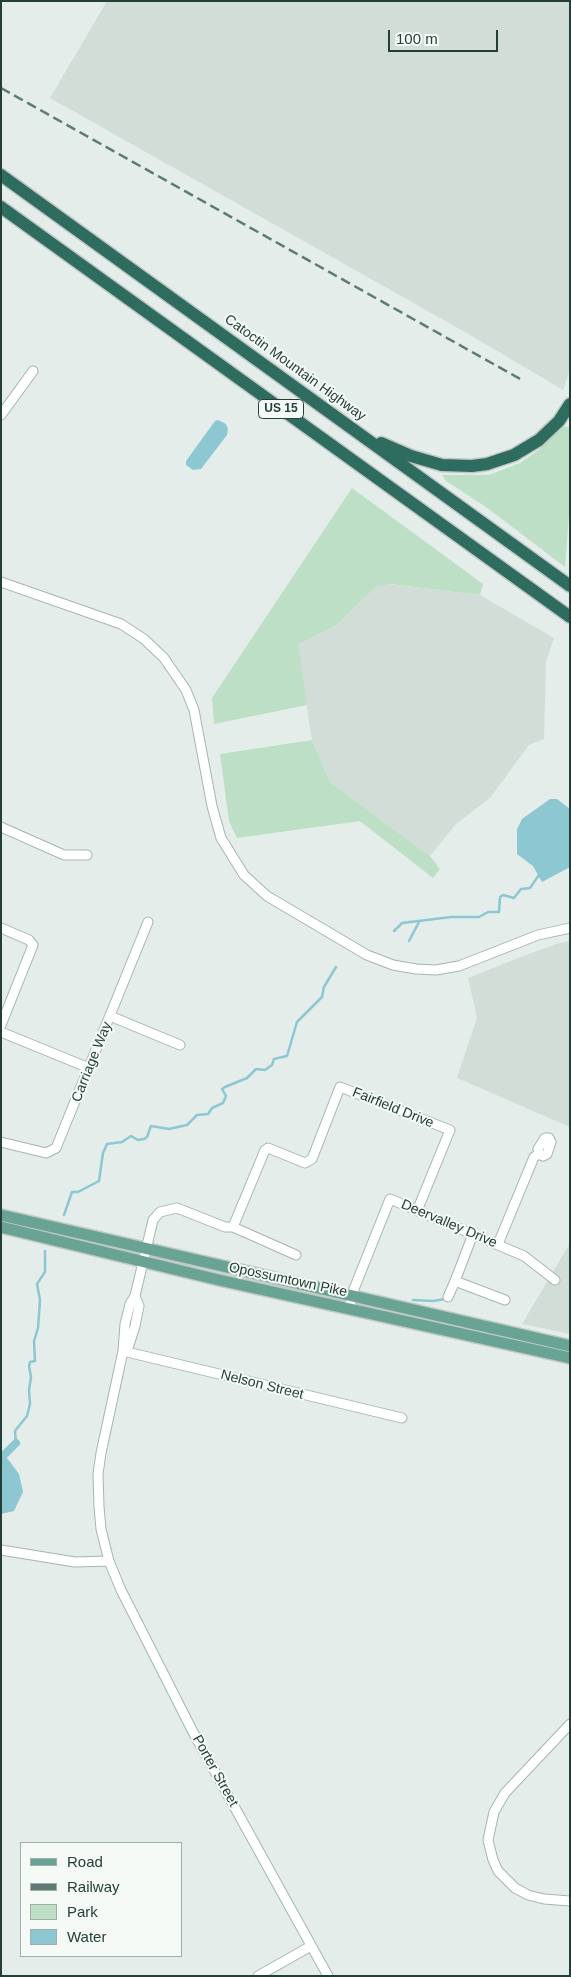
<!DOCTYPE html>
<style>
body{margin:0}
#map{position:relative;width:571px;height:1977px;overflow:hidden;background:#e4ede9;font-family:Helvetica,sans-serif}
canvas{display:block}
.frame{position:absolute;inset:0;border:2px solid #233f38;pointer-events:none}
.legend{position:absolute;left:20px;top:1842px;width:162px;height:115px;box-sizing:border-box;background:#f5faf7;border:1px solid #a1afab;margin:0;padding:6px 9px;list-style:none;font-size:15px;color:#233f38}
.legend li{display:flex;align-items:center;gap:10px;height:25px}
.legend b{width:25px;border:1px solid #a1afab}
.scale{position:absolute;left:388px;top:30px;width:110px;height:22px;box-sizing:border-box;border:2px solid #233f38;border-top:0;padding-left:6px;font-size:15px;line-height:18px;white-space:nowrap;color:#233f38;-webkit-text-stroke:4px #f5faf7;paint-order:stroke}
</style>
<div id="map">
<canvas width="571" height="1977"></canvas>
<div class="frame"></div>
<ul class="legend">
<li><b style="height:6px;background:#68a394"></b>Road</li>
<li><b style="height:6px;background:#5e7b73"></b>Railway</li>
<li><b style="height:14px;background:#bddfc6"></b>Park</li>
<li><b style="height:14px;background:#8cc7d2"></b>Water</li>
</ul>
<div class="scale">100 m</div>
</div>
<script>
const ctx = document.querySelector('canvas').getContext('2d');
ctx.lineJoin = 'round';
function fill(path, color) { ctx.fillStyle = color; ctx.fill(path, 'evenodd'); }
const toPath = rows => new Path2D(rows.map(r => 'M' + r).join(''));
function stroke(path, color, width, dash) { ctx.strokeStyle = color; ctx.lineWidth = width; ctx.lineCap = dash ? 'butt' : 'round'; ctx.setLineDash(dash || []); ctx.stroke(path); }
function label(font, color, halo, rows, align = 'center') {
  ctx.font = font + ' Helvetica,sans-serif'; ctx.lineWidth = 4; ctx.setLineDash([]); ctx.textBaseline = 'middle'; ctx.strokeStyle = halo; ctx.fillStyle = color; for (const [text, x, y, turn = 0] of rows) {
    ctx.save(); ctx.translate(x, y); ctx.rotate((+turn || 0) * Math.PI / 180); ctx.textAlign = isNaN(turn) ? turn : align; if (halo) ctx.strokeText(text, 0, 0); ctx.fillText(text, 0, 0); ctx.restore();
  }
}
const built = toPath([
 [107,1,570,1,570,369,563,390,472,336,50,98],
 [387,584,480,595,554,638,546,662,544,739,529,745,490,798,456,824,430,856,330,782,312,740,297,644,335,626,377,586],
 [570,941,570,1127,457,1078,477,1018,468,978,518,958,559,943],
 [570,1243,570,1334,522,1324]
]);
const green = toPath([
 [560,427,570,427,570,501,565,567,486,507,446,481,442,475,489,475,520,463,540,449],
 [352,488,483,584,480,595,390,584,377,586,335,626,298,644,307,705,214,724,212,698],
 [312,740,330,782,430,856,440,869,433,878,360,821,237,838,229,821,220,754]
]);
const water = toPath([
 [218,420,226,424,228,429,227,435,201,469,193,470,186,465,186,461,215,421],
 [550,799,557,799,570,809,570,867,542,882,533,866,517,854,517,829,522,819],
 [1,1450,19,1474,23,1492,14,1511,1,1514]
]);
const stream = toPath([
 [394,931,402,923,451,917,479,917,488,912,499,912,500,897,503,895,514,898,521,889,530,888,539,875],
 [409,941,419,922],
 [64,1215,72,1192,78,1192,99,1181,103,1153,107,1144,122,1142,131,1136,138,1140,144,1139,147,1137,151,1126,169,1129,187,1125,197,1115,208,1114,212,1108,223,1103,226,1096,222,1089,225,1087,247,1078,256,1069,265,1070,272,1065,274,1059,287,1056,297,1022,322,997,324,987,336,967],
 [413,1300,433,1301,445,1299],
 [16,1443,15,1431,27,1416,30,1404,29,1390,31,1377,29,1366,30,1362,35,1361,34,1341,38,1328,40,1300,37,1284,45,1272,45,1251]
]);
const canal = toPath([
 [5,1454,16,1443]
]);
const minor = toPath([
 [1,415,33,371],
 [1,582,121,624,144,639,164,658,186,690,194,710,212,806,221,838,244,875,267,896,367,955,393,965,416,969,436,970,459,966,538,935,570,928],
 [1,827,64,855,87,855],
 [1,928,29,940,33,945,1,1025],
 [110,1016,180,1045],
 [1,1032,89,1068],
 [545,1138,549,1138,551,1142,547,1154,543,1156,539,1154,538,1149,545,1138],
 [1,1142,46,1153,56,1148,148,922],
 [233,1227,296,1255],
 [473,1234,455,1281,505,1300],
 [498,1244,534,1157,539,1154],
 [448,1297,455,1281],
 [349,1309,354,1289,390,1199,524,1256,555,1280],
 [123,1351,402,1418],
 [123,1351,129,1345,135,1326,139,1306,135,1296],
 [1,1550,75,1562,109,1561,101,1529,99,1507,98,1474,101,1453,123,1351,125,1324,130,1304,135,1296,153,1220,160,1212,177,1208,225,1227,233,1227,265,1150,268,1148,305,1163,312,1159,340,1087,450,1130,417,1211],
 [109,1561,121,1590,193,1732,328,1976],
 [570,1724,505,1793,494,1812,488,1840,493,1860,498,1871,515,1888,528,1895,544,1899,570,1901],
 [258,1976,311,1946]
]);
const major = toPath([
 [1,1215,570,1346],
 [1,1227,219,1280,570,1358]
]);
const highway = toPath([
 [1,175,570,586],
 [1,207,570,617],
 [381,443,411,456,442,465,472,466,487,464,514,455,539,440,559,421,570,404]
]);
const rail = toPath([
 [1,88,522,380]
]);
const shields = [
 [281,409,45]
];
const shieldNames = [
 ["US 15",281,409]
];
const streetNames = [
 ["Catoctin Mountain Highway",295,368,36],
 ["Carriage Way",92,1062,-68],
 ["Fairfield Drive",393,1108,22],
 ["Deervalley Drive",449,1224,23],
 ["Opossumtown Pike",288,1280,12],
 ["Nelson Street",262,1385,14],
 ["Porter Street",215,1771,61]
];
fill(built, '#d2ddd8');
fill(green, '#bddfc6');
fill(water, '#8cc7d2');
stroke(stream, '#8cc7d2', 2.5);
stroke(canal, '#8cc7d2', 8);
stroke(minor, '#a6b5b0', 11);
stroke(major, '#c1c9c7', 14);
stroke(highway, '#c1c9c7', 15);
stroke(minor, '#fff', 9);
stroke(major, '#68a394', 11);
stroke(highway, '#2e6c60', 12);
stroke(rail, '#5e7b73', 2.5, [10, 5]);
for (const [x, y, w] of shields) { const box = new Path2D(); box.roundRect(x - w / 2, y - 9.5, w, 19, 4); ctx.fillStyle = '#f5faf7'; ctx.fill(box); stroke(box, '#233f38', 1); }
label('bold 12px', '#233f38', null, shieldNames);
label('14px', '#233f38', '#f5faf7', streetNames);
</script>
